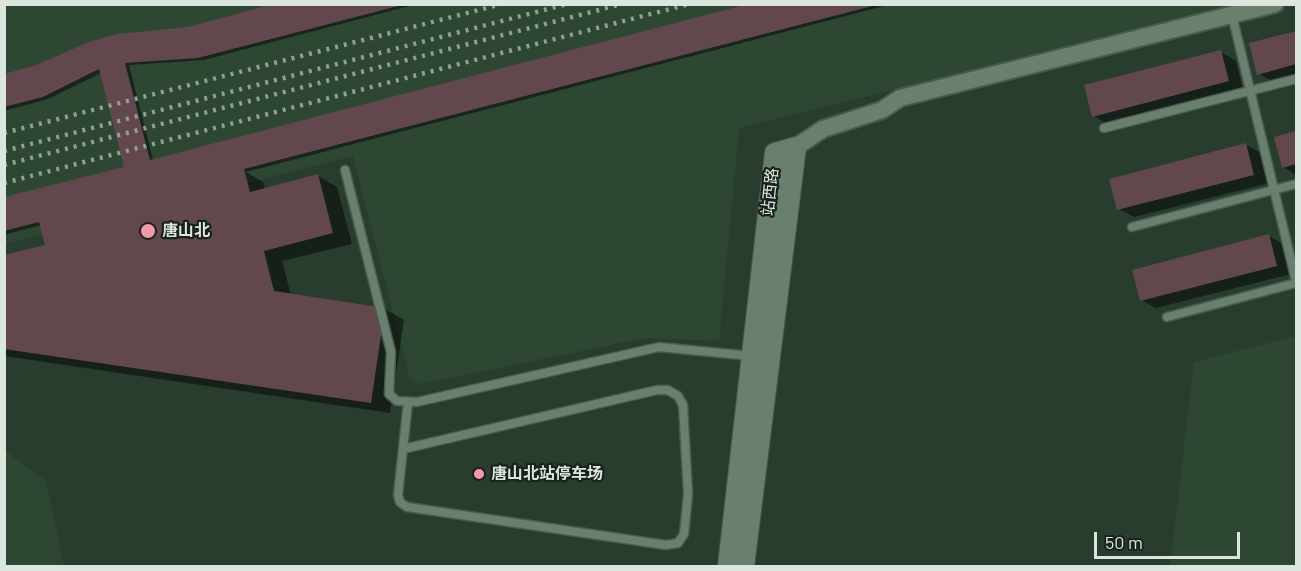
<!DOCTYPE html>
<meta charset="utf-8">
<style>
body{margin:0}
#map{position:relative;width:1301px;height:571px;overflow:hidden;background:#293d2e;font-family:Barlow,sans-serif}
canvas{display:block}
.frame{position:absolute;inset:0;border:6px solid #dbe7de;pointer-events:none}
.scale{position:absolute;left:1094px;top:532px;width:146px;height:27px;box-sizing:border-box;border:3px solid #dbe7de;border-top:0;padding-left:8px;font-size:18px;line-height:21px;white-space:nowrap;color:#dbe7de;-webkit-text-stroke:4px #19221b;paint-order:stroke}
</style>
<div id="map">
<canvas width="1301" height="571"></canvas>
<div class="frame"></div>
<div class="scale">50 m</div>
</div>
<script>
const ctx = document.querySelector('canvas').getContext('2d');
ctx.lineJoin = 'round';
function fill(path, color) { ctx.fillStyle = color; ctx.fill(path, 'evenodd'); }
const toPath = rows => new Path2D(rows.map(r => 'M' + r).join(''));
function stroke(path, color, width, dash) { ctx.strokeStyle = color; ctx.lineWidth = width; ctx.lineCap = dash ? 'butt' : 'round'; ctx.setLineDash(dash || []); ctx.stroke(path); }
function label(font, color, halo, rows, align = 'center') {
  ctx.font = font + ' Barlow,"Noto Sans SC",sans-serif'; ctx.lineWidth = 4.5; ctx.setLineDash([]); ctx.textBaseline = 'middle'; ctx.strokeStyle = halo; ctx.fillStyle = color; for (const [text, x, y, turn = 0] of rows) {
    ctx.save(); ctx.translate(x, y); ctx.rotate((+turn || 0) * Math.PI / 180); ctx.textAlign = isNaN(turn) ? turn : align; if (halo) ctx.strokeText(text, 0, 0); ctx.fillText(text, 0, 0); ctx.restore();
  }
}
const built = toPath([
 [4,5,1238,5,739,128,719,341,646,338,419,384,410,379,353,156,5,244],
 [1296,336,1296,566,1170,566,1194,362],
 [4,450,46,481,64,566,5,566]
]);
const shadow = toPath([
 [279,4,417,4,204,60,129,65,153,160,754,4,892,4,246,172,263,182,265,189,318,176,337,187,352,244,282,261,291,295,385,309,404,320,390,413,4,356,4,257,47,246,41,225,4,235,4,199,125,168,101,73,48,99,4,111,4,76],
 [1296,33,1296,76,1274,82,1259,74,1251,44],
 [1221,52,1236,61,1243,90,1109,125,1094,116],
 [1296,132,1296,175,1283,167,1276,138],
 [1246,145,1261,153,1269,183,1134,217,1119,209],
 [1269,236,1284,245,1291,274,1156,308,1141,300]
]);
const building = toPath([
 [273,4,402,5,198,58,125,63,150,160,748,4,876,5,244,169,250,192,318,174,333,233,264,251,274,291,385,308,371,403,4,349,4,255,45,245,39,222,4,231,4,197,124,167,99,69,43,97,4,107,4,74,34,66,89,42,117,34,188,27],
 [1296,31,1296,64,1257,75,1249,43],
 [1221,50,1229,81,1092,117,1084,85],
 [1296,131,1296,164,1282,168,1274,137],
 [1246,143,1254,175,1117,210,1109,179],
 [1269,234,1277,266,1140,301,1132,270]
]);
const service = toPath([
 [1232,15,1296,281],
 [1104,128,1296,79],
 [345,170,391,352,389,394,397,401,417,402,659,347,751,356],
 [1132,227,1296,184],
 [1167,317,1296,283],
 [403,449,657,390,668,390,678,396,683,405,688,494,684,534,678,543,666,545,407,507,400,502,398,495,408,402]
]);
const minor = toPath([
 [796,147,823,129,882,110,900,98,1275,4]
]);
const tertiary = toPath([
 [728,566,775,153,796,147,744,566]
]);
const rail = toPath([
 [4,133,502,4],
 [4,151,567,4],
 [4,165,622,4],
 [4,183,689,4]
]);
const markers = [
 [148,231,8,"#f39aa9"],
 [479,474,6,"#f39aa9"]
];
const streetNames = [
 ["站西路",770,192,-84]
];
const poiNames = [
 ["唐山北",162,231],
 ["唐山北站停车场",491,474]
];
fill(built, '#2d4733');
fill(shadow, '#0007');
fill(building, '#62484c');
stroke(service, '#4a5b4e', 11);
stroke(minor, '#4a5b4e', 20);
stroke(tertiary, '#4a5b4e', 22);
stroke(service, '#69806e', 8);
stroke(minor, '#69806e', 16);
stroke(tertiary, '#69806e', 20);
stroke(rail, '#91a095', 4.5, [3, 6]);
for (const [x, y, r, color] of markers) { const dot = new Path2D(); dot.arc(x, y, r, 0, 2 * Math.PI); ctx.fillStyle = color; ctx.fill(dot); stroke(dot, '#19221b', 2); }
label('16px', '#dbe7de', '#19221b', streetNames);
label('bold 16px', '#dbe7de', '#19221b', poiNames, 'left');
</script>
